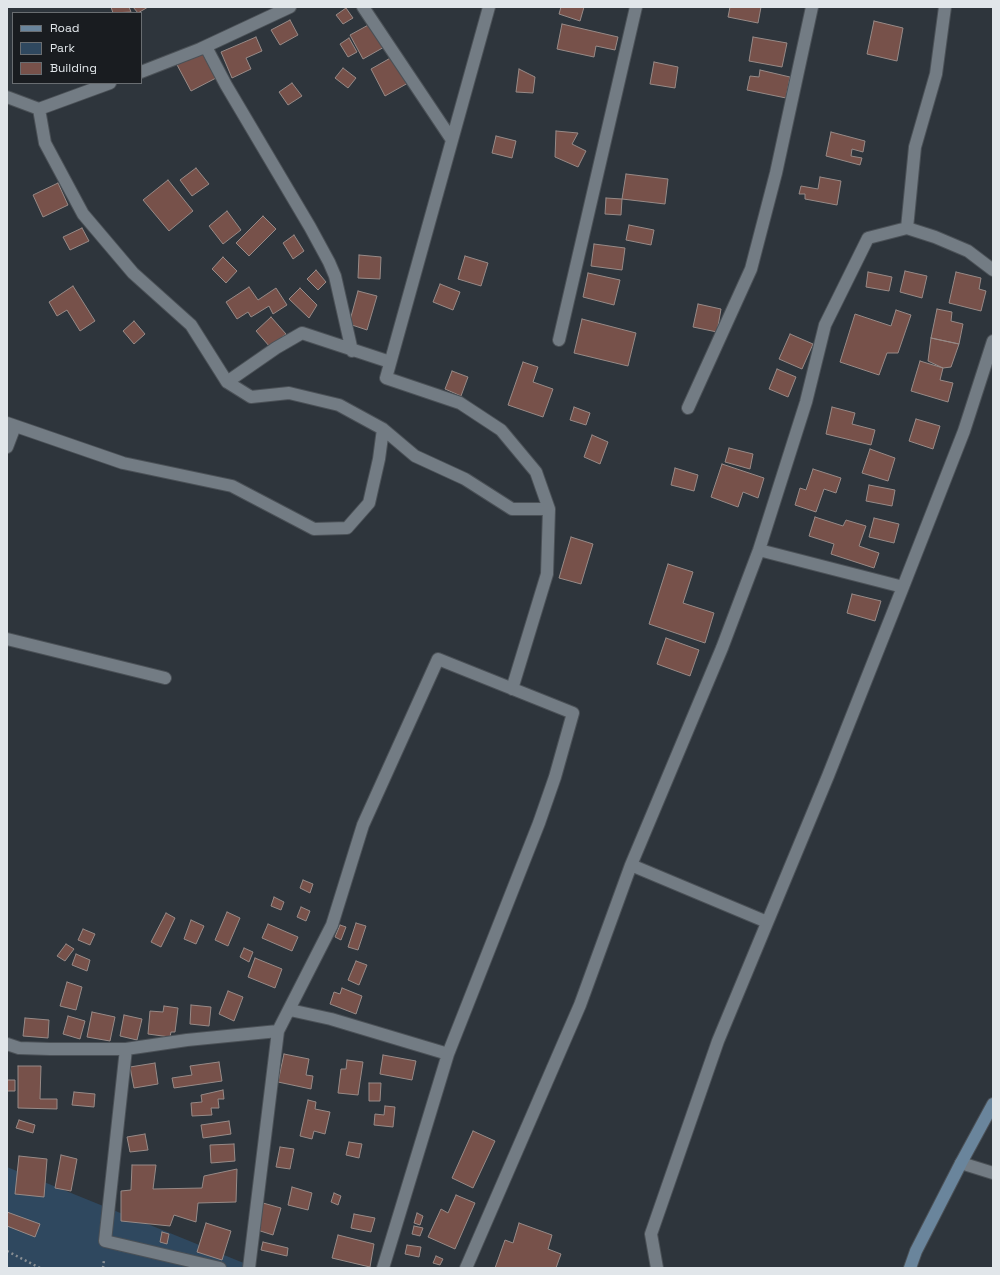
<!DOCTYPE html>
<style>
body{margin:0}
#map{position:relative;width:1000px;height:1275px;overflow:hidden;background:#2e353c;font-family:"Space Grotesk",sans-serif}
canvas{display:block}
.frame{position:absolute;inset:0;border:8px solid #e1e6ea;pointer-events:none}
.legend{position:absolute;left:12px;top:12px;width:130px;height:72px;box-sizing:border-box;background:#191c20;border:1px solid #696d71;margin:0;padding:5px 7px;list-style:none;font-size:12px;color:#e1e6ea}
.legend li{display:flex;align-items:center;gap:8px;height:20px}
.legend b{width:20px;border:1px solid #696d71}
</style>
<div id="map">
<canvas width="1000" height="1275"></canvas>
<div class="frame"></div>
<ul class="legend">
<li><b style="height:5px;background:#6a859c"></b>Road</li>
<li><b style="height:11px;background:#2f485f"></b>Park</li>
<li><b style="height:11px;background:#77514a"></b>Building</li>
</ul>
</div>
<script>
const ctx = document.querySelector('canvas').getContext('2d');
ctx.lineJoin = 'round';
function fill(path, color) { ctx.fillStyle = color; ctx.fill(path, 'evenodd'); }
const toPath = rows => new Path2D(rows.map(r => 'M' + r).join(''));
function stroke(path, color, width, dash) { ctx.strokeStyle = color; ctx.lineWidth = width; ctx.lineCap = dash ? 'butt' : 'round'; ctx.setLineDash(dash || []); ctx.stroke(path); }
const green = toPath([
 [7,1167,256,1268,7,1268]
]);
const building = toPath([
 [111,7,129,7,131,12,113,13,111,7],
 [133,7,148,7,138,13,133,7],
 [561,7,584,7,580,21,559,14,561,7],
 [730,7,761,7,758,23,728,17,730,7],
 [346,8,353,18,343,24,336,15,346,8],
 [290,20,298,35,280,45,271,30,290,20],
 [874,21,903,28,897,61,867,54,874,21],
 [372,23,386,46,363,59,350,35,372,23],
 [562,24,618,37,615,50,596,46,594,57,557,49,562,24],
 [256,37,262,51,246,58,251,69,232,78,221,52,256,37],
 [753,37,787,43,782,67,749,61,753,37],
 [349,38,357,52,348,57,340,44,349,38],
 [201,51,216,78,191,91,175,61,201,51],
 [394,56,408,83,385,96,371,69,394,56],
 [654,62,678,67,675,88,650,84,654,62],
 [343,68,356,78,348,88,335,78,343,68],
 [519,69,535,77,533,93,516,92,519,69],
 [760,70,790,77,786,98,747,90,750,76,759,77,760,70],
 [292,83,302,96,288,105,279,92,292,83],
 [556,131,578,133,572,144,586,151,578,167,555,157,556,131],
 [831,132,865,141,863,152,852,149,851,156,862,158,860,165,826,156,831,132],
 [496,136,516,141,512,158,492,153,496,136],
 [196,168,209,184,192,196,180,180,196,168],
 [626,174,668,179,665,204,622,199,626,174],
 [820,177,841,181,837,205,805,199,805,194,799,194,801,186,818,189,820,177],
 [168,180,193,211,169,231,143,200,168,180],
 [58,183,68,205,43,217,33,195,58,183],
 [606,198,622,199,621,215,605,214,606,198],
 [227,211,241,230,223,244,209,226,227,211],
 [263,216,276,229,249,256,236,243,263,216],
 [629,225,654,230,651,245,626,240,629,225],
 [82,228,89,241,70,250,63,237,82,228],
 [294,235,304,251,293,259,283,243,294,235],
 [594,244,625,248,622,270,591,266,594,244],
 [359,255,381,257,380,279,358,278,359,255],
 [465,256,488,263,481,286,458,279,465,256],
 [223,257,237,271,226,283,212,269,223,257],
 [316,270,326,282,318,290,307,279,316,270],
 [905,271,927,276,922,298,900,292,905,271],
 [868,272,892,277,889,291,866,287,868,272],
 [956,272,981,278,979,289,986,291,981,311,949,303,956,272],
 [588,273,620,280,614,305,583,297,588,273],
 [440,284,460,292,453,310,433,302,440,284],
 [73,286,95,321,80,331,67,310,57,316,49,302,73,286],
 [249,287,258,300,276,288,287,305,273,314,269,306,251,317,248,312,237,319,226,302,249,287],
 [300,288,317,305,309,318,289,299,300,288],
 [358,291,377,296,367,330,349,324,358,291],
 [698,304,721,309,717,332,693,327,698,304],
 [937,309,952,312,951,321,963,324,959,344,931,338,937,309],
 [896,310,911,315,898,353,887,353,879,375,840,362,855,314,891,326,896,310],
 [271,317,286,334,270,347,256,331,271,317],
 [582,319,636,333,628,366,574,353,582,319],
 [134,321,145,334,134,344,123,331,134,321],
 [790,334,813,344,802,369,779,359,790,334],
 [931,338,959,344,951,367,943,368,928,361,931,338],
 [920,361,943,368,940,380,953,383,948,402,911,391,920,361],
 [523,362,538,367,533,382,553,389,543,417,508,405,523,362],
 [777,369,796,377,788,397,769,389,777,369],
 [452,371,468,377,461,396,445,389,452,371],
 [574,407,590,413,586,425,570,420,574,407],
 [832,407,855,413,852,424,875,430,871,445,826,434,832,407],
 [916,419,940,426,933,449,909,441,916,419],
 [592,435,608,442,600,464,584,457,592,435],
 [729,448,753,454,750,469,725,462,729,448],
 [870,449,895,458,888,481,862,473,870,449],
 [722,464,764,478,758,498,743,492,738,507,711,497,722,464],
 [675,468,698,475,694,491,671,485,675,468],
 [813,469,841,478,836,493,824,489,816,512,795,505,800,488,806,490,813,469],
 [869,485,895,490,892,506,866,501,869,485],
 [815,517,843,526,846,520,866,526,859,546,879,553,874,568,831,554,834,544,809,536,815,517],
 [874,518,899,524,894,543,869,537,874,518],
 [571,537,593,544,581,584,559,578,571,537],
 [668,564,693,572,683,603,714,613,705,643,649,624,668,564],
 [852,594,881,601,875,621,847,613,852,594],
 [666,638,699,650,690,676,657,664,666,638],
 [303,880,313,884,310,893,300,888,303,880],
 [274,897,284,902,281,910,271,906,274,897],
 [301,907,310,911,306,921,297,917,301,907],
 [227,912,240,918,228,946,215,940,227,912],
 [166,913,175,918,161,947,151,942,166,913],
 [191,920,204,926,196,944,184,939,191,920],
 [356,923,366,926,358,950,348,947,356,923],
 [268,924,298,937,292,951,262,938,268,924],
 [340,925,346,927,341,940,335,937,340,925],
 [83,929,95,934,90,945,78,940,83,929],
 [66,944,74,949,65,961,57,956,66,944],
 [244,948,253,952,249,962,240,957,244,948],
 [76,954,90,960,87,971,72,965,76,954],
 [255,958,282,969,275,988,248,977,255,958],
 [356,961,367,965,359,985,348,980,356,961],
 [67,982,82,987,76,1010,60,1006,67,982],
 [342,988,362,996,356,1014,330,1004,334,992,340,994,342,988],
 [228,991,243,997,234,1021,219,1014,228,991],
 [191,1005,211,1007,209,1026,190,1024,191,1005],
 [164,1006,178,1008,175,1032,171,1032,170,1037,148,1034,150,1011,163,1012,164,1006],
 [92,1012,115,1017,110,1041,87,1037,92,1012],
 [124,1015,142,1019,137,1040,120,1036,124,1015],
 [68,1016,85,1021,80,1039,63,1034,68,1016],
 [25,1018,49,1020,48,1038,23,1036,25,1018],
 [284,1054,309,1059,306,1075,313,1076,311,1089,278,1082,284,1054],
 [383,1055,416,1061,412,1080,380,1074,383,1055],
 [347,1060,363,1062,358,1095,338,1093,341,1069,346,1069,347,1060],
 [219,1062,222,1081,174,1088,172,1078,192,1075,190,1066,219,1062],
 [155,1063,158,1084,134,1088,130,1067,155,1063],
 [18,1066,41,1066,40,1099,57,1099,57,1109,18,1108,18,1066],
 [7,1080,15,1080,15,1091,7,1091,7,1080],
 [369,1083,381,1083,380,1101,369,1101,369,1083],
 [223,1090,224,1099,218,1099,219,1108,211,1108,212,1115,192,1116,191,1103,202,1102,201,1095,223,1090],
 [74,1092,95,1094,94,1107,72,1105,74,1092],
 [308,1100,316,1102,315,1109,330,1112,325,1134,314,1131,312,1139,300,1136,308,1100],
 [385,1106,395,1107,393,1127,374,1125,375,1114,384,1115,385,1106],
 [19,1120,35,1125,33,1133,16,1128,19,1120],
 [229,1121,231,1134,203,1138,201,1125,229,1121],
 [473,1131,495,1141,473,1188,452,1178,473,1131],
 [145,1134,148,1150,130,1152,127,1137,145,1134],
 [349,1142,362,1144,359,1158,346,1155,349,1142],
 [234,1144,235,1161,211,1163,210,1145,234,1144],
 [280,1147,294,1149,290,1169,276,1167,280,1147],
 [61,1155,77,1159,71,1191,55,1188,61,1155],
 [19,1156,47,1159,44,1197,15,1194,19,1156],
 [132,1165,156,1165,153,1189,202,1188,204,1176,237,1169,236,1202,198,1203,196,1222,174,1215,170,1226,121,1221,121,1191,131,1190,132,1165],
 [292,1187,312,1193,308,1210,288,1205,292,1187],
 [334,1193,341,1196,338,1205,331,1202,334,1193],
 [456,1195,475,1203,455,1249,428,1237,441,1209,448,1213,456,1195],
 [263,1203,281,1208,273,1235,254,1229,263,1203],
 [7,1212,40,1224,35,1237,7,1226,7,1212],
 [417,1213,423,1216,420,1225,414,1223,417,1213],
 [354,1214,375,1218,371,1232,351,1228,354,1214],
 [206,1223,231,1231,222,1260,197,1252,206,1223],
 [519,1223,552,1235,548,1249,561,1254,556,1268,495,1268,505,1240,513,1243,519,1223],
 [414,1226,423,1228,420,1236,412,1234,414,1226],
 [162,1232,169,1234,167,1244,160,1242,162,1232],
 [338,1235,374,1244,370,1267,332,1258,338,1235],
 [263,1242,288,1248,287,1256,261,1250,263,1242],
 [407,1245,421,1247,419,1257,405,1254,407,1245],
 [436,1256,443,1259,440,1265,433,1263,436,1256]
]);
const path = toPath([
 [7,1251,40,1268],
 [103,1268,104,1260]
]);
const street = toPath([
 [363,7,452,140],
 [489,7,386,378,460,403,501,430,536,472,549,509,547,574,512,689],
 [206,47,226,85,310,227,329,262,335,276,352,351],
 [141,72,200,49,290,7],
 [7,97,39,109,110,83],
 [39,109,45,143,83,214,133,273,191,325,227,382,251,397,289,393,339,405,383,429,415,456,465,479,512,509,549,509],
 [907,228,915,147,936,74,945,7],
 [559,340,636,7],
 [227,382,276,348,302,333,390,362],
 [688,408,751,269,776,173,812,7],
 [7,423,123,463,232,486,314,529,347,528,369,503,379,459,383,429],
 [7,447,15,426],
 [759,550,903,587],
 [7,639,165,678],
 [631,865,767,922],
 [290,1010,331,1019,448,1054],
 [7,1044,19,1048,50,1049,126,1049,187,1040,278,1031],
 [126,1049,105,1241,220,1268],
 [961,1163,993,1173],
 [249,1268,278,1031,332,925,363,825,438,659,573,713,555,777,539,823,448,1054,383,1268],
 [466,1268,580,1005,631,865,722,648,759,550,806,402,825,325,868,238,907,228,935,237,968,251,993,270],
 [657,1268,651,1234,718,1041,828,776,903,587,964,431,993,341]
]);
const secondary = toPath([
 [910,1268,916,1251,961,1163,993,1104]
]);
fill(green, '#2f485f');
fill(building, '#77514a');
stroke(building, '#978a87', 1);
stroke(street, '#4b5157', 14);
stroke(secondary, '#4b5157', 14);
stroke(path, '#888e93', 2.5, [2, 3]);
stroke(street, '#737c84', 12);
stroke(secondary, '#6a859c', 12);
</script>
